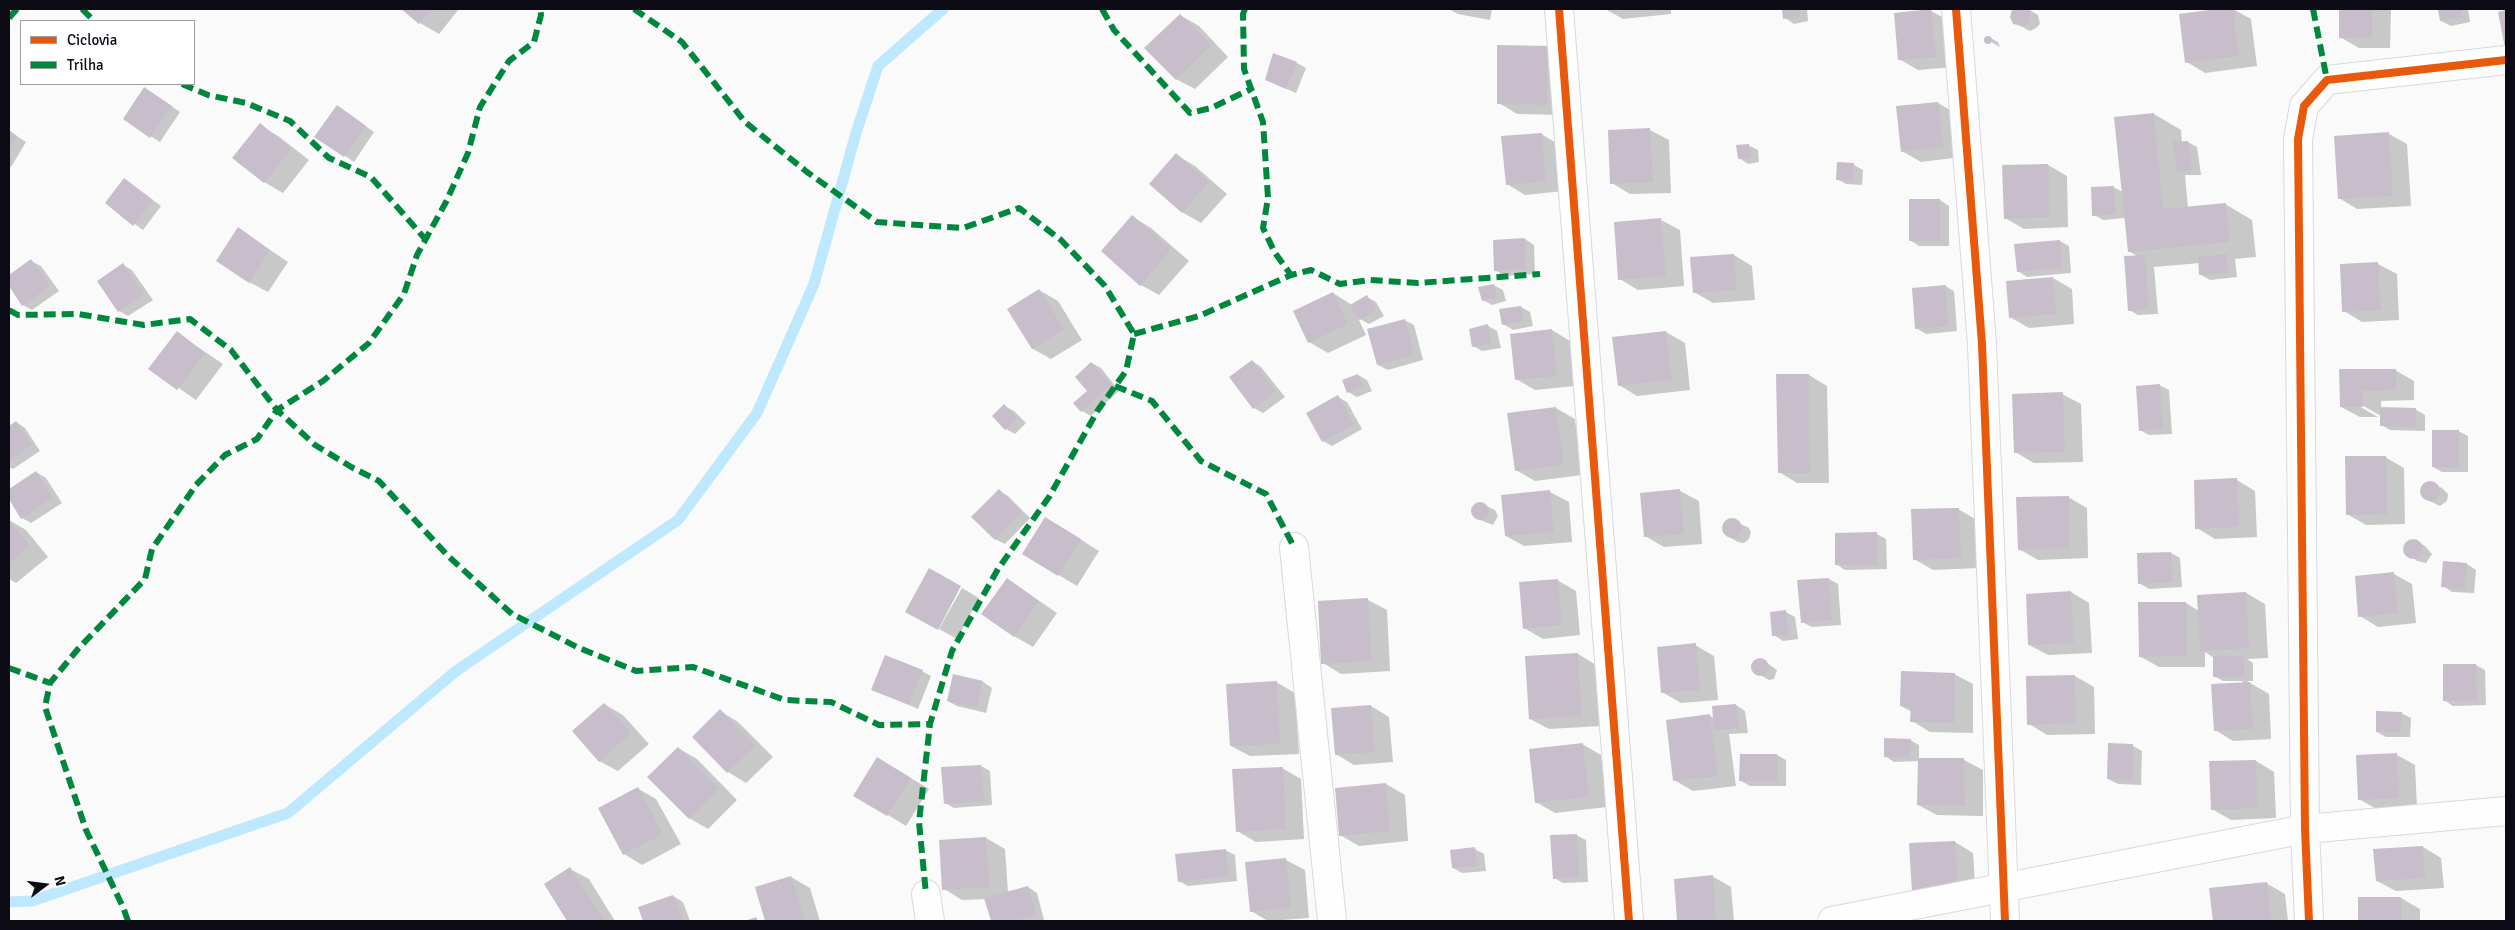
<!DOCTYPE html>
<style>
body{margin:0}
#map{position:relative;width:2515px;height:930px;overflow:hidden;background:#fafafa;font-family:Signika,sans-serif}
canvas{display:block}
.frame{position:absolute;inset:0;border:10px solid #0b0a15;pointer-events:none}
.legend{position:absolute;left:20px;top:20px;width:175px;height:65px;box-sizing:border-box;background:#fff;border:1px solid #9d9da1;margin:0;padding:6px 9px;list-style:none;font-size:15px;color:#0b0a15}
.legend li{display:flex;align-items:center;gap:10px;height:25px}
.legend b{width:25px;border:1px solid #9d9da1}
.north{position:absolute;left:20px;top:860px;width:50px;height:50px;-webkit-text-stroke:4px #fff;paint-order:stroke;rotate:75deg;font-size:14px;font-weight:700;line-height:20px;text-align:center;color:#0b0a15}
.north::after{content:'';display:block;margin:auto;width:18px;height:22px;background:#0b0a15;clip-path:polygon(50% 0,100% 100%,50% 72%,0 100%)}
</style>
<div id="map">
<canvas width="2515" height="930"></canvas>
<div class="frame"></div>
<ul class="legend">
<li><b style="height:6px;background:#e8590c"></b>Ciclovia</li>
<li><b style="height:6px;background:#00873e"></b>Trilha</li>
</ul>
<div class="north">N</div>
</div>
<script>
const ctx = document.querySelector('canvas').getContext('2d');
ctx.lineJoin = 'round';
function fill(path, color) { ctx.fillStyle = color; ctx.fill(path, 'evenodd'); }
const toPath = rows => new Path2D(rows.map(r => 'M' + r).join(''));
function stroke(path, color, width, dash) { ctx.strokeStyle = color; ctx.lineWidth = width; ctx.lineCap = dash ? 'butt' : 'round'; ctx.setLineDash(dash || []); ctx.stroke(path); }
const shadow = toPath([
 [9,9,20,9,9,19],
 [403,9,459,9,439,34,420,23],
 [1449,9,1492,9,1490,20,1458,14],
 [1605,9,1671,9,1671,14,1623,19],
 [1783,9,1807,9,1808,21,1794,24,1785,18],
 [2014,9,2028,9,2038,15,2040,24,2036,28,2030,31,2014,23,2011,17],
 [2233,9,2251,19,2257,66,2205,73,2187,62,2180,15],
 [2340,9,2391,9,2390,48,2359,48,2340,37],
 [2439,9,2468,9,2470,22,2451,26,2441,21],
 [1931,11,1950,21,1954,67,1918,70,1899,59],
 [1180,15,1199,26,1228,57,1195,89,1176,79],
 [1989,37,1998,42,2000,47,1986,39],
 [1548,47,1566,58,1566,115,1517,114,1499,103],
 [1297,63,1306,68,1296,93,1275,84],
 [154,94,180,112,160,142,124,119],
 [1938,103,1957,114,1961,157,1921,162,1902,151],
 [346,112,374,132,354,162,316,136],
 [2154,114,2181,130,2182,143,2188,142,2197,147,2201,175,2185,175,2188,208,2225,204,2252,220,2256,257,2235,259,2237,277,2210,280,2201,275,2200,263,2154,267,2158,314,2138,315,2129,310,2137,256,2129,251,2125,218,2103,220,2094,215,2113,187,2123,192],
 [260,125,278,136,309,160,283,193,264,182],
 [1650,130,1669,140,1671,193,1630,194,1612,183],
 [9,131,26,142,11,167,9,166],
 [1541,134,1560,145,1564,191,1525,195,1507,184],
 [2389,134,2407,144,2411,206,2357,209,2339,198],
 [1748,145,1758,150,1759,162,1748,164,1739,158],
 [1176,155,1195,166,1227,194,1201,223,1182,212],
 [1838,164,1854,165,1863,170,1862,185,1846,184,1837,179],
 [2048,165,2067,176,2068,227,2024,229,2005,218],
 [124,179,161,206,143,230,106,203],
 [1940,200,1949,206,1949,246,1919,246,1910,240],
 [1133,217,1151,228,1189,261,1159,295,1141,285],
 [1661,220,1680,230,1684,286,1638,290,1620,279],
 [239,229,288,262,268,292,249,282],
 [1525,239,1534,245,1535,274,1505,276,1495,270],
 [2060,241,2069,246,2071,273,2027,277,2018,271],
 [1734,255,1752,266,1755,300,1713,303,1694,292],
 [31,261,41,266,59,291,32,310,23,305,9,284,9,277],
 [2378,264,2397,274,2399,320,2362,322,2344,311,2342,265],
 [123,265,132,270,153,300,128,316,119,311],
 [2053,278,2072,289,2074,324,2029,328,2010,317],
 [1493,285,1503,290,1506,301,1492,305,1483,300],
 [1945,286,1954,291,1957,331,1926,334,1916,328],
 [1039,290,1058,301,1082,340,1051,359,1033,349,1008,310],
 [1333,293,1352,305,1367,297,1376,302,1384,316,1369,324,1358,318,1366,335,1328,353,1309,342],
 [1521,307,1530,312,1533,326,1513,330,1503,324],
 [1404,320,1414,325,1423,360,1388,370,1378,365],
 [1488,326,1497,331,1501,348,1482,351,1473,346],
 [1552,330,1570,341,1575,386,1535,390,1516,379],
 [1666,332,1685,343,1690,390,1637,396,1619,385],
 [177,333,223,364,196,400,150,368],
 [1252,361,1261,367,1285,397,1263,413,1254,408],
 [1092,363,1101,368,1119,391,1091,416,1082,411,1089,391],
 [2341,370,2395,370,2414,381,2414,400,2381,401,2381,408,2415,409,2425,415,2425,431,2390,430,2381,425,2381,416,2358,403,2357,405,2378,417,2360,417,2341,407],
 [1358,375,1367,380,1372,391,1357,397,1348,392],
 [1809,375,1827,386,1829,483,1797,483,1779,472],
 [2159,385,2169,390,2172,434,2149,435,2140,430],
 [2062,394,2081,404,2083,462,2034,463,2015,452],
 [1338,397,1347,402,1362,429,1332,446,1323,441],
 [1004,406,1014,411,1026,423,1015,434,1006,429],
 [1556,408,1575,419,1582,475,1535,481,1516,470],
 [16,422,25,428,40,451,13,469,9,467,9,427],
 [2458,431,2468,436,2468,472,2442,472,2433,467],
 [2385,457,2404,468,2405,524,2366,525,2347,514],
 [36,472,46,478,62,503,31,523,22,518,9,497,9,491],
 [2237,480,2255,491,2257,537,2215,539,2197,528],
 [2426,483,2432,483,2442,488,2448,494,2447,501,2440,506,2425,499,2422,488],
 [999,491,1008,496,1030,518,1005,544,995,539],
 [1680,491,1699,501,1702,544,1664,547,1645,536],
 [1550,492,1569,502,1572,542,1524,546,1506,536],
 [2068,497,2087,508,2088,558,2038,560,2019,549],
 [1480,503,1495,510,1498,516,1493,525,1475,518,1473,507],
 [1958,509,1977,520,1979,568,1933,570,1914,559],
 [9,520,26,530,48,557,16,583,9,579],
 [1729,520,1748,527,1751,532,1749,539,1744,543,1738,542,1729,537,1725,532,1725,524],
 [1064,529,1099,551,1077,586,1024,554],
 [1877,534,1886,539,1887,569,1845,570,1836,564],
 [2415,540,2425,546,2432,554,2426,563,2417,561,2405,551,2407,543],
 [2171,553,2180,558,2182,587,2149,589,2139,583],
 [2445,563,2467,564,2476,570,2474,593,2452,592,2443,586],
 [2394,574,2412,584,2416,623,2378,627,2360,616],
 [1007,579,1057,613,1033,647,1014,636],
 [1829,579,1838,584,1841,625,1812,627,1802,622],
 [1557,580,1576,591,1580,635,1543,639,1524,628],
 [962,588,979,598,957,639,939,629],
 [2071,592,2089,603,2092,653,2048,655,2029,645],
 [2246,593,2265,604,2268,658,2247,659,2253,663,2253,681,2247,681,2269,694,2271,739,2233,741,2215,730,2243,681,2223,681,2214,676,2214,658,2205,652,2205,667,2159,667,2141,657,2186,603,2199,611,2198,596],
 [1368,600,1387,610,1390,671,1341,674,1323,663],
 [1786,612,1795,617,1798,639,1783,641,1774,635,1771,613],
 [1695,645,1714,656,1718,700,1681,703,1662,692],
 [1578,654,1596,665,1601,726,1549,729,1530,719],
 [1756,660,1763,660,1777,670,1774,679,1769,680,1753,671,1753,664],
 [2476,665,2485,670,2486,705,2453,706,2444,700],
 [922,671,931,676,918,709,873,689],
 [1954,674,1973,684,1973,733,1930,732,1912,721,1912,712,1901,706],
 [2075,676,2094,687,2095,734,2047,735,2029,724,2028,678],
 [983,682,992,688,986,713,957,706,948,701],
 [1276,682,1295,693,1299,754,1250,756,1231,746],
 [604,704,623,715,649,744,618,771,599,761],
 [1736,705,1745,711,1748,733,1729,734,1736,786,1693,791,1674,780,1710,716,1714,718],
 [1371,706,1389,717,1393,762,1354,765,1336,754],
 [720,711,738,722,773,757,746,783,728,772],
 [2401,713,2411,718,2410,737,2386,737,2377,732],
 [1910,740,1919,745,1919,759,1964,760,1983,770,1983,816,1937,815,1918,805,1919,761,1894,762,1885,756],
 [1582,744,1601,755,1607,807,1555,813,1536,802],
 [2133,746,2142,751,2141,785,2118,784,2108,779],
 [678,748,697,759,737,800,708,829,689,818],
 [1777,755,1786,760,1786,786,1750,786,1741,781],
 [2397,755,2415,765,2417,808,2378,810,2359,799],
 [2256,761,2274,772,2276,818,2231,820,2212,809],
 [981,766,990,771,992,805,954,808,945,803],
 [1282,768,1301,779,1304,839,1256,842,1237,831],
 [896,769,929,789,906,826,855,795],
 [1386,784,1405,795,1408,841,1359,846,1340,835],
 [637,788,656,799,681,844,642,865,624,854],
 [1576,835,1586,840,1588,882,1563,883,1554,878],
 [986,838,1005,849,1008,893,1028,887,1037,893,1044,920,992,921,986,899,962,900,944,889],
 [1955,842,1973,853,1976,899,1932,902],
 [2423,847,2441,858,2444,888,2396,891,2377,881],
 [1475,849,1484,854,1486,871,1462,873,1453,868],
 [1225,850,1235,855,1237,881,1188,886,1179,881],
 [1286,860,1305,870,1309,918,1268,921,1251,911],
 [570,869,589,879,615,921,569,921,545,885],
 [1712,876,1731,887,1734,921,1678,921,1675,880],
 [791,877,810,888,820,921,767,921,756,888],
 [2266,883,2285,894,2288,921,2215,921,2211,889],
 [673,896,683,902,690,921,644,921,639,908],
 [2360,898,2401,898,2420,909,2420,921,2360,921]
]);
const stream = toPath([
 [9,902,32,901,288,813,456,671,678,520,757,413,814,284,856,133,878,66,943,9]
]);
const building = toPath([
 [401,9,432,9,419,24],
 [1782,9,1799,9,1800,17,1783,19],
 [1931,9,1936,57,1898,60,1894,13],
 [2012,9,2030,9,2030,21,2024,26,2013,24,2010,17],
 [2217,9,2233,9,2239,56,2185,63,2179,14],
 [2339,9,2372,9,2372,38,2339,38],
 [2438,9,2460,9,2462,17,2440,21],
 [2506,10,2506,48,2505,48,2498,12],
 [1180,14,1211,45,1176,80,1144,48],
 '1984 40a4 4 0 1 1 8 0a4 4 0 1 1-8 0Z',
 [1497,45,1548,46,1547,105,1497,104],
 [1273,53,1297,62,1286,89,1265,80],
 [144,87,172,106,150,138,123,119],
 [1938,102,1943,147,1901,152,1896,106],
 [337,105,366,126,344,157,314,137],
 [2154,113,2163,209,2226,203,2230,242,2128,252,2114,117],
 [260,123,291,149,264,183,232,158],
 [1650,128,1653,182,1610,184,1608,130],
 [9,130,17,136,9,150],
 [2389,132,2393,196,2338,199,2334,136],
 [1542,133,1546,181,1506,185,1501,136],
 [2188,141,2192,170,2177,172,2173,142],
 [1749,144,1750,158,1738,159,1736,145],
 [1176,153,1209,182,1182,213,1149,184],
 [1837,162,1854,163,1853,181,1836,180],
 [2048,164,2050,217,2004,219,2002,165],
 [124,178,153,200,133,226,105,203],
 [2114,186,2116,214,2092,216,2091,187],
 [1909,199,1940,199,1940,241,1909,241],
 [1132,215,1171,249,1140,286,1101,251],
 [1661,218,1666,276,1618,280,1614,222],
 [238,227,270,250,249,283,216,261],
 [1525,238,1526,269,1494,271,1493,240],
 [2060,240,2062,268,2017,272,2014,244],
 [1734,254,1737,290,1693,293,1690,257],
 [2227,254,2228,273,2199,275,2198,257],
 [2145,255,2149,309,2128,311,2124,256],
 [31,259,50,286,22,306,9,286,9,275],
 [2378,262,2381,310,2342,312,2340,264],
 [123,263,144,294,118,312,97,281],
 [2053,277,2056,314,2009,318,2006,281],
 [1494,284,1497,297,1482,301,1478,287],
 [1946,285,1948,326,1915,329,1912,288],
 [1039,289,1064,329,1032,349,1007,309],
 [1333,292,1348,324,1308,343,1293,311],
 [1367,295,1376,310,1359,320,1350,305],
 [1521,306,1524,321,1502,325,1499,309],
 [1405,319,1414,355,1377,365,1367,329],
 [1488,324,1492,343,1472,347,1469,329],
 [1552,329,1557,376,1515,380,1510,334],
 [177,331,205,353,177,390,148,369],
 [1666,331,1672,380,1618,386,1612,337],
 [1252,360,1276,391,1253,409,1229,377],
 [1091,362,1111,385,1081,412,1073,403,1087,391,1075,377],
 [2339,369,2396,369,2396,390,2362,391,2363,407,2340,407],
 [1358,374,1363,386,1347,393,1342,380],
 [1776,374,1809,374,1810,473,1778,473],
 [2160,384,2163,429,2139,431,2136,386],
 [2063,392,2065,452,2014,453,2012,394],
 [1338,395,1354,424,1322,442,1306,413],
 [1004,404,1017,418,1005,430,992,416],
 [1556,407,1564,465,1515,471,1507,413],
 [2380,407,2416,408,2416,427,2380,426],
 [16,421,32,445,9,461,9,426],
 [2432,430,2459,430,2459,468,2432,467],
 [2345,456,2386,456,2387,514,2346,515],
 [36,471,53,498,21,519,9,499,9,489],
 [2237,478,2239,527,2195,529,2194,480],
 '2420 491a10 10 0 1 1 20 0a10 10 0 1 1-20 0Z',
 [999,489,1022,512,995,540,971,517],
 [1680,489,1684,534,1644,537,1640,493],
 [1550,490,1554,532,1505,536,1501,495],
 [2069,496,2070,548,2018,550,2016,497],
 '1471 511a9 9 0 1 1 18 0a9 9 0 1 1-18 0Z',
 [1959,508,1961,558,1913,560,1911,509],
 [1045,517,1081,539,1058,576,1022,554],
 '1722 528a10 10 0 1 1 20 0a10 10 0 1 1-20 0Z',
 [9,520,30,546,9,563],
 [1877,532,1878,565,1835,565,1835,533],
 '2403 549a10 10 0 1 1 20 0a10 10 0 1 1-20 0Z',
 [2171,552,2173,582,2138,584,2137,553],
 [2443,561,2467,563,2465,589,2441,587],
 [929,568,961,586,938,630,905,612],
 [2394,572,2398,613,2358,617,2355,576],
 [1007,578,1039,601,1014,637,981,614],
 [1829,578,1832,620,1801,623,1797,580],
 [1558,579,1562,625,1523,629,1519,582],
 [2071,591,2074,643,2028,645,2026,594],
 [2246,592,2249,648,2200,651,2197,595],
 [1368,598,1372,661,1321,664,1318,601],
 [2138,602,2186,602,2187,656,2139,657],
 [1786,610,1789,635,1772,636,1770,612],
 [1696,643,1700,690,1661,693,1657,647],
 [1578,653,1582,716,1529,719,1525,656],
 [885,655,923,670,909,705,871,690],
 [2213,656,2244,656,2244,677,2213,677],
 '1751 667a9 9 0 1 1 18 0a9 9 0 1 1-18 0Z',
 [2443,664,2476,664,2477,701,2443,701],
 [1901,671,1955,673,1954,723,1910,722,1911,707,1900,706],
 [953,674,983,681,977,708,947,701],
 [2075,675,2076,723,2027,725,2026,676],
 [1277,681,1280,744,1230,746,1226,684],
 [2250,682,2253,729,2214,731,2211,684],
 [604,703,631,733,599,762,572,731],
 [1736,704,1739,728,1714,730,1712,706],
 [1371,705,1375,752,1335,755,1331,708],
 [720,709,755,746,727,773,692,737],
 [2376,711,2402,712,2401,732,2376,732],
 [1710,714,1718,776,1673,781,1666,720],
 [1884,738,1911,739,1910,757,1884,757],
 [1583,743,1589,797,1535,803,1529,749],
 [2108,743,2133,744,2133,780,2107,779],
 [678,747,719,789,689,819,647,777],
 [2397,753,2399,798,2358,800,2356,755],
 [1740,754,1777,754,1777,781,1739,781],
 [877,757,911,778,887,816,853,796],
 [1918,758,1964,758,1965,806,1917,805],
 [2256,760,2258,808,2211,810,2209,761],
 [981,765,984,801,944,804,941,767],
 [1283,767,1286,829,1236,832,1232,769],
 [1386,783,1390,831,1339,836,1335,788],
 [638,787,663,834,623,855,598,808],
 [1577,834,1579,877,1553,879,1550,835],
 [986,837,990,887,942,890,939,840],
 [1955,841,1958,889,1912,892,1909,843],
 [2423,846,2425,878,2376,881,2373,849],
 [1475,847,1477,866,1452,868,1450,850],
 [1226,849,1229,876,1178,882,1175,854],
 [1286,858,1291,908,1250,912,1245,862],
 [570,867,605,921,567,921,544,884],
 [1713,875,1716,921,1677,921,1674,879],
 [791,876,805,921,765,921,755,887],
 [2267,882,2271,921,2213,921,2209,888],
 [1028,886,1036,915,1014,921,991,921,984,898],
 [673,895,683,921,643,921,638,907],
 [2358,897,2401,897,2401,921,2358,921],
 [756,917,758,921,745,921]
]);
const minor = toPath([
 [1559,9,1629,921],
 [1956,9,1982,344,2005,921],
 [1294,547,1332,921],
 [926,894,930,921],
 [1832,921,2305,829,2506,811],
 [2309,921,2305,829,2298,139,2304,106,2327,80,2506,60]
]);
const quiet = toPath([
 [82,9,94,21],
 [634,9,682,42,745,122,807,172,877,222,963,228,1019,208,1061,240,1105,286,1134,334,1126,371,1098,410,1049,497,998,569,952,651,930,724,919,822,926,894],
 [1102,9,1114,30,1190,113,1211,108,1251,89],
 [1245,9,1243,14,1244,69,1263,122,1268,198,1263,228,1275,253,1291,275],
 [2313,9,2327,80],
 [9,18,17,9],
 [182,84,208,95,246,103,290,121,329,158,371,177,426,240],
 [9,310,18,315,78,314,144,325,190,319,231,350,277,410,315,445,353,468,379,481,448,556,512,614,579,648,636,671,693,667,785,700,831,702,879,725,930,724],
 [1134,334,1199,316,1291,275,1311,270,1340,284,1370,280,1418,283,1540,274],
 [1115,386,1152,401,1201,461,1266,494,1294,547],
 [9,668,50,683],
 [128,921,123,907,86,830,45,707,50,683,78,649,145,579,152,549,196,485,225,455,257,439,277,410,323,381,369,343,404,294,417,255,446,202,468,153,480,107,509,61,534,42,541,15,540,9]
]);
const cycleway = toPath([
 [1559,9,1629,921],
 [1956,9,1982,344,2005,921],
 [2309,921,2305,829,2298,139,2304,106,2327,80,2506,60]
]);
fill(shadow, '#0003');
stroke(stream, '#bee8fd', 11);
fill(building, '#c7bdcb');
stroke(minor, '#d8d8de', 30);
stroke(minor, '#fefefe', 28);
stroke(quiet, '#00873e', 6, [12, 6]);
stroke(cycleway, '#e8590c', 8);
</script>
